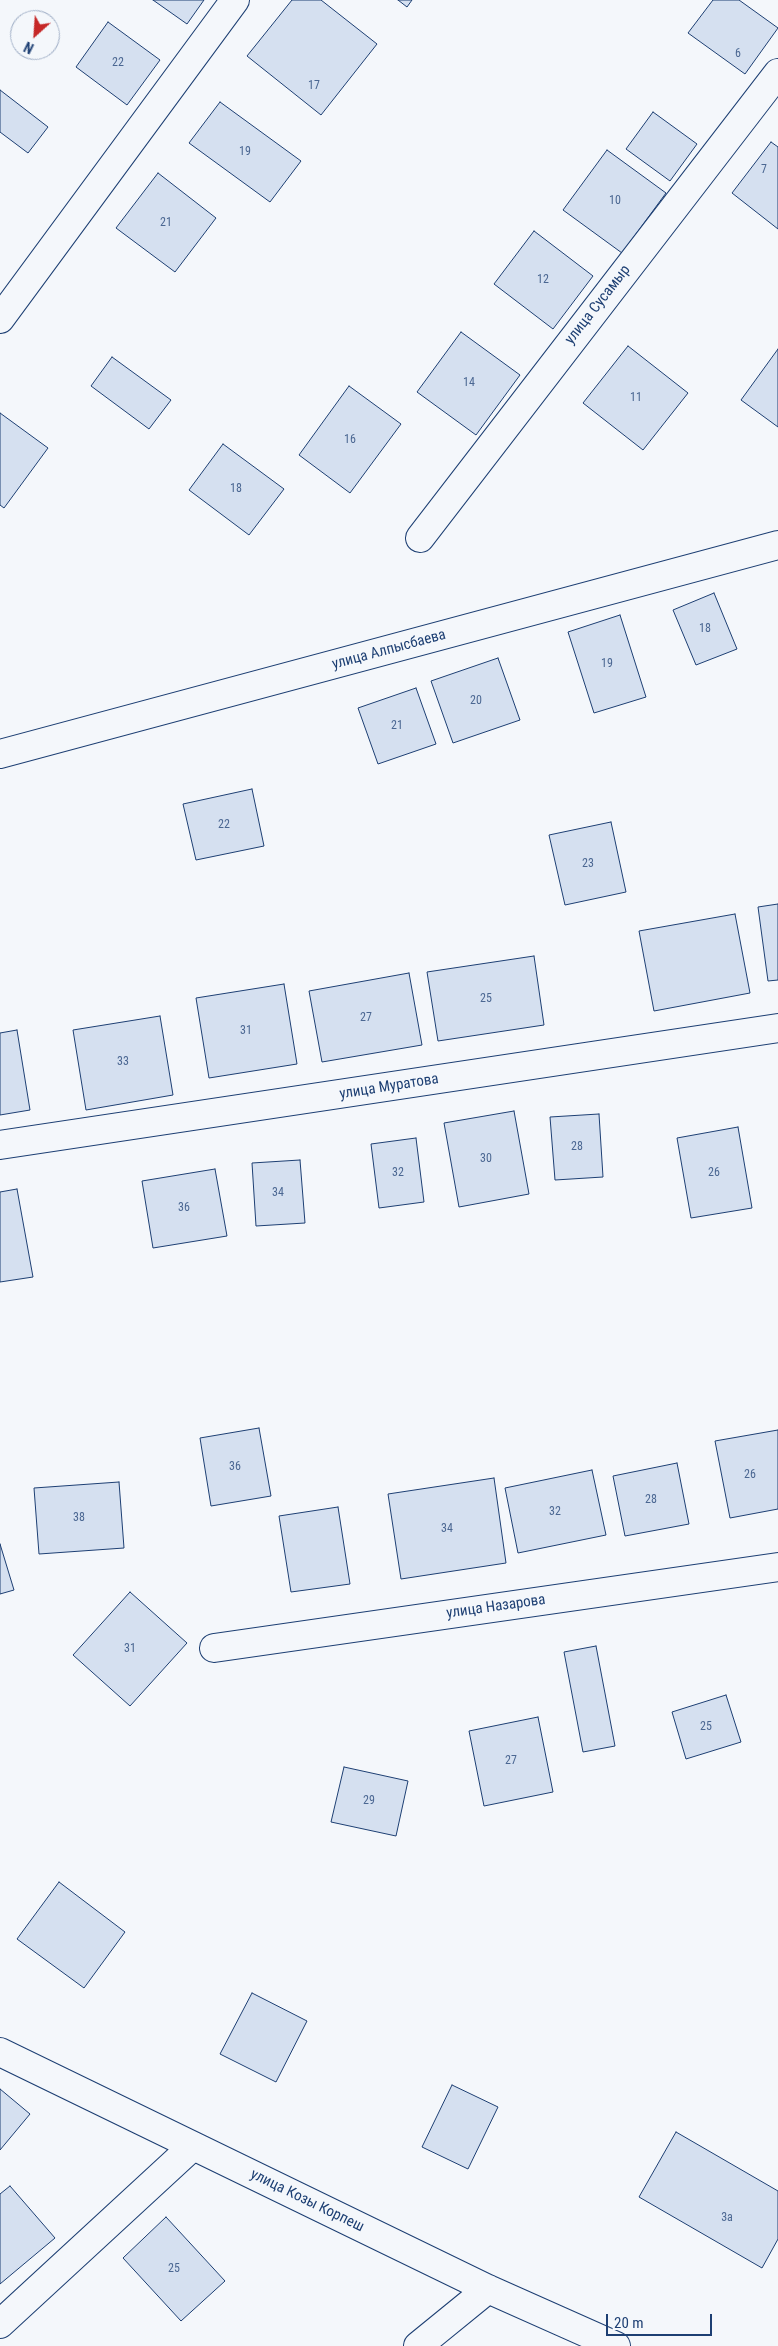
<!DOCTYPE html>
<meta charset="utf-8">
<style>
body{margin:0}
#map{position:relative;width:778px;height:2346px;overflow:hidden;background:#f4f7fb;font-family:"Roboto Condensed",sans-serif}
canvas{display:block}
.north{position:absolute;left:10px;top:10px;width:50px;height:50px;box-sizing:border-box;background:#f4f7fb;border:1px solid #9eadc5;border-radius:50%;rotate:206deg;font-size:14px;font-weight:700;line-height:20px;text-align:center;color:#1d3f73}
.north::after{content:'';display:block;margin:auto;width:18px;height:22px;background:#c62828;clip-path:polygon(50% 0,100% 100%,50% 72%,0 100%)}
.scale{position:absolute;left:606px;top:2314px;width:106px;height:22px;box-sizing:border-box;border:2px solid #1d3f73;border-top:0;padding-left:6px;font-size:15px;line-height:18px;white-space:nowrap;color:#1d3f73;-webkit-text-stroke:4px #f4f7fb;paint-order:stroke}
</style>
<div id="map">
<canvas width="778" height="2346"></canvas>
<div class="north">N</div>
<div class="scale">20 m</div>
</div>
<script>
const ctx = document.querySelector('canvas').getContext('2d');
ctx.lineJoin = 'round';
function fill(path, color) { ctx.fillStyle = color; ctx.fill(path, 'evenodd'); }
const toPath = rows => new Path2D(rows.map(r => 'M' + r).join(''));
function stroke(path, color, width, dash) { ctx.strokeStyle = color; ctx.lineWidth = width; ctx.lineCap = dash ? 'butt' : 'round'; ctx.setLineDash(dash || []); ctx.stroke(path); }
function label(font, color, halo, rows, align = 'center') {
  ctx.font = font + ' "Roboto Condensed",sans-serif'; ctx.lineWidth = 4; ctx.setLineDash([]); ctx.textBaseline = 'middle'; ctx.strokeStyle = halo; ctx.fillStyle = color; for (const [text, x, y, turn = 0] of rows) {
    ctx.save(); ctx.translate(x, y); ctx.rotate((+turn || 0) * Math.PI / 180); ctx.textAlign = isNaN(turn) ? turn : align; if (halo) ctx.strokeText(text, 0, 0); ctx.fillText(text, 0, 0); ctx.restore();
  }
}
const building = toPath([
 [153,0,204,0,187,24,153,0],
 [292,0,321,0,377,44,321,115,247,56,292,0],
 [398,0,412,0,407,7,398,0],
 [713,0,739,0,778,28,745,74,688,33,713,0],
 [108,22,160,60,127,105,76,67,108,22],
 [0,90,48,127,28,153,0,132,0,90],
 [220,102,301,161,270,202,189,143,220,102],
 [653,112,697,144,670,181,626,149,653,112],
 [771,142,778,147,778,229,732,193,771,142],
 [607,150,666,193,622,253,563,210,607,150],
 [158,173,216,218,175,272,116,228,158,173],
 [534,231,593,276,553,329,494,284,534,231],
 [461,332,520,375,476,435,417,392,461,332],
 [628,346,688,393,643,450,583,403,628,346],
 [778,349,778,427,741,400,778,349],
 [112,357,171,400,149,429,91,386,112,357],
 [349,386,401,424,350,493,299,455,349,386],
 [0,413,48,448,4,508,0,505,0,413],
 [223,444,284,489,249,535,189,490,223,444],
 [714,593,737,649,696,665,673,610,714,593],
 [620,615,646,697,594,713,568,632,620,615],
 [498,658,520,720,453,743,431,681,498,658],
 [416,688,436,744,378,764,358,708,416,688],
 [252,789,264,846,196,860,183,804,252,789],
 [611,822,626,892,565,905,549,835,611,822],
 [778,904,778,980,768,981,758,907,778,904],
 [735,914,750,993,654,1011,639,931,735,914],
 [534,956,544,1025,438,1041,427,972,534,956],
 [409,973,422,1045,322,1062,309,991,409,973],
 [284,984,297,1064,209,1078,196,998,284,984],
 [160,1016,173,1095,86,1110,73,1030,160,1016],
 [17,1030,30,1110,0,1115,0,1033,17,1030],
 [514,1111,529,1194,459,1207,444,1123,514,1111],
 [599,1114,603,1177,555,1180,550,1117,599,1114],
 [738,1127,752,1208,691,1218,677,1138,738,1127],
 [416,1138,424,1202,379,1208,371,1144,416,1138],
 [300,1160,305,1223,256,1226,252,1163,300,1160],
 [215,1169,227,1236,153,1248,142,1181,215,1169],
 [17,1189,33,1277,0,1282,0,1192,17,1189],
 [259,1428,271,1496,211,1506,200,1438,259,1428],
 [778,1430,778,1509,730,1518,715,1441,778,1430],
 [677,1463,689,1524,625,1536,613,1476,677,1463],
 [592,1470,606,1535,518,1553,505,1488,592,1470],
 [494,1478,506,1563,401,1579,388,1494,494,1478],
 [119,1482,124,1548,39,1554,34,1488,119,1482],
 [338,1507,350,1584,291,1592,279,1516,338,1507],
 [0,1544,14,1590,0,1594,0,1544],
 [130,1592,187,1643,130,1706,73,1655,130,1592],
 [596,1646,615,1746,583,1752,564,1652,596,1646],
 [726,1695,741,1742,686,1759,672,1712,726,1695],
 [538,1717,553,1792,484,1806,469,1731,538,1717],
 [344,1767,408,1781,396,1836,331,1822,344,1767],
 [59,1882,125,1932,84,1988,17,1939,59,1882],
 [252,1993,307,2021,276,2082,220,2054,252,1993],
 [452,2085,498,2107,468,2169,422,2147,452,2085],
 [0,2089,30,2114,0,2150,0,2089],
 [676,2132,778,2191,778,2239,762,2268,639,2197,676,2132],
 [10,2186,55,2238,0,2284,0,2194,10,2186],
 [166,2217,225,2281,181,2321,123,2258,166,2217]
]);
const minor = toPath([
 [0,319,235,0],
 [420,538,778,73],
 [0,754,778,545],
 [0,1145,778,1028],
 [214,1648,778,1567],
 [0,2052,488,2289,616,2346],
 [0,2324,193,2146],
 [418,2346,488,2289]
]);
const numberNames = [
 ["6",738,54],
 ["22",118,63],
 ["17",314,86],
 ["19",245,152],
 ["7",764,170],
 ["10",615,201],
 ["21",166,223],
 ["12",543,280],
 ["14",469,383],
 ["11",636,398],
 ["16",350,440],
 ["18",236,489],
 ["18",705,629],
 ["19",607,664],
 ["20",476,701],
 ["21",397,726],
 ["22",224,825],
 ["23",588,864],
 ["25",486,999],
 ["27",366,1018],
 ["31",246,1031],
 ["33",123,1062],
 ["28",577,1147],
 ["30",486,1159],
 ["32",398,1173],
 ["26",714,1173],
 ["34",278,1193],
 ["36",184,1208],
 ["36",235,1467],
 ["26",750,1475],
 ["28",651,1500],
 ["32",555,1512],
 ["38",79,1518],
 ["34",447,1529],
 ["31",130,1649],
 ["25",706,1727],
 ["27",511,1761],
 ["29",369,1801],
 ["3а",727,2218],
 ["25",174,2269]
];
const streetNames = [
 ["улица Сусамыр",598,305,-52],
 ["улица Алпысбаева",389,650,-15],
 ["улица Муратова",389,1087,-9],
 ["улица Назарова",496,1607,-8],
 ["улица Козы Корпеш",307,2201,26]
];
fill(building, '#d5e0f0');
stroke(building, '#1d3f73', 1);
stroke(minor, '#1d3f73', 30);
stroke(minor, '#f4f7fb', 28);
label('12px', '#4b6792', null, numberNames);
label('15px', '#1d3f73', '#f4f7fb', streetNames);
</script>
